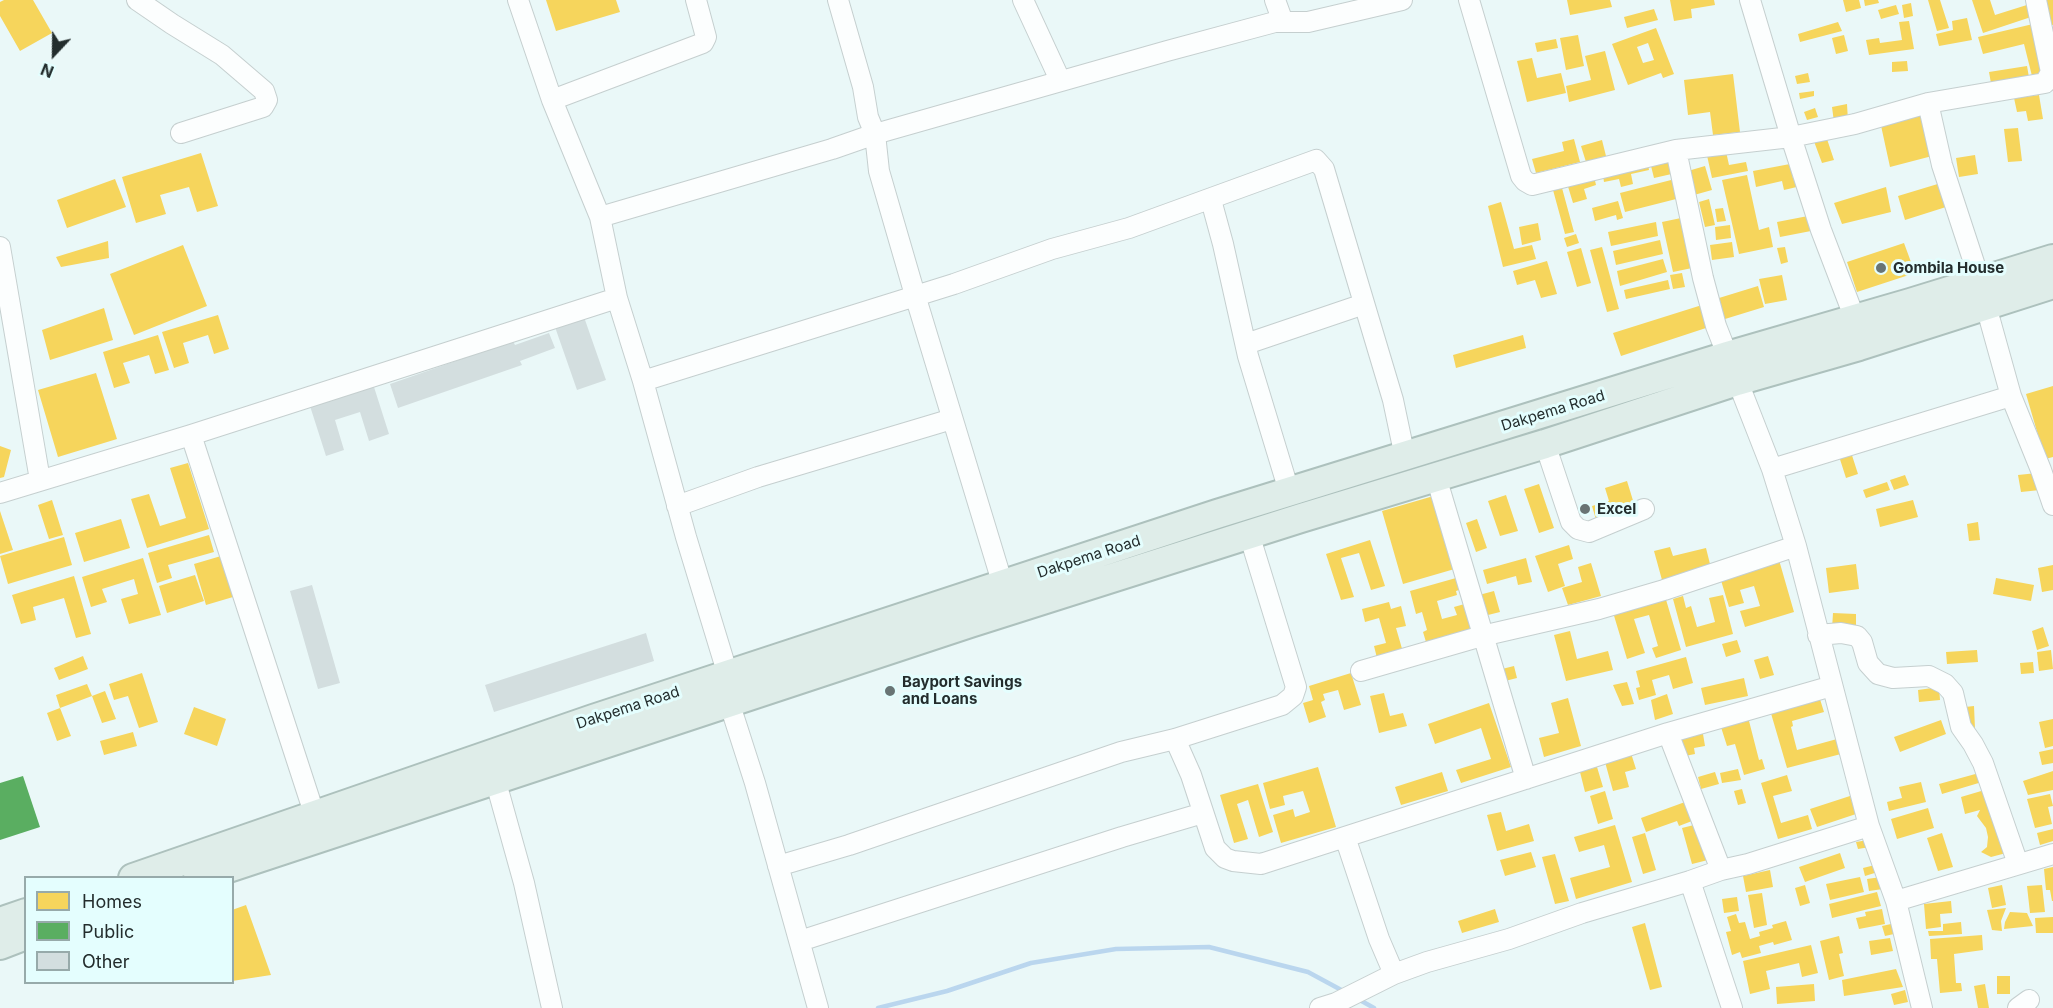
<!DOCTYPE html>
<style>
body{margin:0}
#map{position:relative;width:2053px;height:1008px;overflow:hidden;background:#eaf8f8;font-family:Inter,sans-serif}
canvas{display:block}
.legend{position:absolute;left:24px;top:876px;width:210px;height:108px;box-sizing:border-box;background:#e4fefe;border:2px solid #97aaaa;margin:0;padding:8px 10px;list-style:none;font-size:18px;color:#232d2d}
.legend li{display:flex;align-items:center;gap:12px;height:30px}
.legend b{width:30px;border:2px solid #97aaaa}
.north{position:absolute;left:24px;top:24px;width:60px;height:60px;-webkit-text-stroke:4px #e4fefe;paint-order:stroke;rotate:202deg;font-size:16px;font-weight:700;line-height:24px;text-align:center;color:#232d2d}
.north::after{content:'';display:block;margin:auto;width:21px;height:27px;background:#232d2d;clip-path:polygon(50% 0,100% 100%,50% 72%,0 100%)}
</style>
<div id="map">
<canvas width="2053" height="1008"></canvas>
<ul class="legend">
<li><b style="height:16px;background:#f6d55c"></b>Homes</li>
<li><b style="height:16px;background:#5aae61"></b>Public</li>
<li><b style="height:16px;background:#d3dedf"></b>Other</li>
</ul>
<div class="north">N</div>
</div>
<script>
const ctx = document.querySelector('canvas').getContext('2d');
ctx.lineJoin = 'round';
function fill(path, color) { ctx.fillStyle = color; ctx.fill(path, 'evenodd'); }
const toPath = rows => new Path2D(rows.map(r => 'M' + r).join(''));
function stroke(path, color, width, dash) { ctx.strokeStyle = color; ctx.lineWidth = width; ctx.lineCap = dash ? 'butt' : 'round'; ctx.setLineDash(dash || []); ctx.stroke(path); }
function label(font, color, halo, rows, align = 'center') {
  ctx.font = font + ' Inter,sans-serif'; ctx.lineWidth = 6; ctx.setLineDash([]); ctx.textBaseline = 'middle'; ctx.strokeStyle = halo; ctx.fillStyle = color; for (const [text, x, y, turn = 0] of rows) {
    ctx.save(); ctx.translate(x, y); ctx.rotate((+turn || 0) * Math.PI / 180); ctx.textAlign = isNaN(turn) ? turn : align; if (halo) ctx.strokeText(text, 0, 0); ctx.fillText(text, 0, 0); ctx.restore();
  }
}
const homes = toPath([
 [4,0,33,0,52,33,20,51,0,16,0,2],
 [546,0,616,0,620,12,556,31],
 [1567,0,1610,0,1612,7,1570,15],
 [1670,0,1714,0,1715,5,1691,9,1692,18,1674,21],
 [1843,0,1859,0,1861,8,1846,12],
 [1864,0,1878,0,1879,3,1865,6],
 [1928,0,1940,0,1949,28,1937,31],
 [1972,0,1990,0,1995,15,2030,4,2034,16,1983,33],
 [2045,0,2053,0,2053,25,2052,25],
 [1911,3,1913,16,1904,18,1902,5],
 [1896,5,1899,14,1881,19,1878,10],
 [1654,9,1658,20,1627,28,1624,17],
 [1967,18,1972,40,1939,46,1936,34,1953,30,1952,21],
 [1909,21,1914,49,1869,55,1866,40,1879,38,1880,43,1902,40,1899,22],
 [1838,22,1842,31,1800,42,1798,34],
 [2033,24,2045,72,2032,76,2024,44,1983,54,1978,37],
 [1656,28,1674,74,1663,78,1661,73,1628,85,1612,44],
 [1648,43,1654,60,1643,63,1637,47],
 [1578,35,1584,66,1566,70,1560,38],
 [1844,35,1848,51,1836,54,1832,38],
 [1556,39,1558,48,1537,52,1535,43],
 [1605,51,1615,90,1569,102,1566,86,1591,80,1585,56],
 [1532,58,1537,78,1561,73,1566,93,1527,102,1517,61],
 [1907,61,1908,71,1892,72,1892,62],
 [2027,66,2030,83,1992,89,1989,72],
 [1808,73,1810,82,1797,84,1795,76],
 [1733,74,1740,132,1713,135,1710,112,1688,115,1684,80],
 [1814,91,1814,96,1800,99,1799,93],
 [2039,95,2043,119,2028,121,2026,111,2017,112,2014,98],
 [1847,104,1848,121,1834,122,1832,107],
 [1815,108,1818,117,1807,120,1804,112],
 [1923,111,1936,155,1890,167,1880,121],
 [2018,128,2022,161,2008,162,2004,129],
 [1825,133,1834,160,1822,163,1812,136],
 [1574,139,1580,162,1536,173,1532,159,1564,151,1562,142],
 [1602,140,1606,156,1586,162,1581,146],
 [1725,147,1729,165,1746,162,1748,171,1712,178,1706,151],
 [201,153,218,206,197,212,189,187,160,195,166,214,136,223,122,177],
 [1671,153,1676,173,1654,178,1649,158],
 [1975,155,1978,174,1959,177,1956,158],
 [1647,160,1649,170,1631,174,1633,184,1621,187,1619,179,1604,182,1602,170],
 [1790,164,1793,178,1799,177,1801,186,1784,190,1782,181,1756,187,1753,171],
 [1705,166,1712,190,1694,195,1688,171],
 [1593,172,1596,185,1584,189,1587,199,1573,203,1566,180],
 [1747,175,1759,230,1769,227,1773,247,1739,254,1722,180],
 [1679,178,1684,197,1625,212,1620,193],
 [115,179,126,207,67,228,57,200],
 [1941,183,1946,207,1905,220,1898,196],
 [1886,187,1891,212,1842,224,1834,203],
 [1562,188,1574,232,1565,234,1553,190],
 [1709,199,1715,225,1705,227,1699,202],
 [1618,201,1623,218,1617,220,1616,215,1595,221,1592,208],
 [1501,202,1514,249,1532,245,1536,259,1503,267,1488,206],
 [1723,208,1726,221,1717,222,1715,209],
 [1808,216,1811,231,1780,237,1777,222],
 [1681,218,1692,268,1673,272,1662,222],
 [1656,222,1658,236,1611,246,1608,232],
 [1538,223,1541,240,1522,245,1519,227],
 [1730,225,1731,238,1716,240,1715,227],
 [1576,234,1579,243,1567,247,1564,238],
 [1660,240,1663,254,1616,265,1613,251],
 [108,241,109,258,61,267,56,257],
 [1732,242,1734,257,1712,260,1710,245],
 [1904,243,1915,273,1857,292,1847,262],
 [183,245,207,306,134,335,110,274],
 [1602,247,1619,309,1607,312,1590,250],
 [1785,247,1788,262,1781,264,1777,248],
 [1581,248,1591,283,1577,287,1567,252],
 [1663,259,1667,272,1620,286,1617,271],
 [1547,261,1557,294,1541,298,1535,280,1517,285,1513,271],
 [1682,273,1685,287,1673,289,1670,275],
 [1782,275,1787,300,1765,304,1759,279],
 [1668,280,1670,289,1626,299,1624,290],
 [1758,286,1764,307,1725,319,1719,298],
 [1702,305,1709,327,1621,356,1613,333],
 [104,308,113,340,50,360,42,330],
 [218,315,229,349,214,354,208,335,183,343,189,363,174,368,162,332],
 [158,335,169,370,155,374,149,355,123,363,130,383,114,388,103,352],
 [1523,335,1526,348,1456,368,1453,355],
 [96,373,117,439,58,457,38,390],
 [2053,386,2053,457,2045,459,2026,394],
 [0,446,11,450,4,477,0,478],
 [1849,446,1858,474,1846,478,1837,450],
 [188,463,209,529,147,548,131,499,149,494,160,526,186,518,170,468],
 [2037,473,2040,490,2021,492,2018,475],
 [1905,475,1909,485,1894,490,1890,480],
 [1627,481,1635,507,1597,523,1592,506,1609,501,1605,488],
 [1887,482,1890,490,1866,498,1863,490],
 [1539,484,1554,528,1539,533,1524,489],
 [1437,495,1458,568,1403,584,1382,511],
 [1506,495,1518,531,1500,536,1488,501],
 [52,500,63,535,49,539,38,505],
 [1913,500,1918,517,1880,527,1876,509],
 [0,511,13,550,0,554],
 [121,519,130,548,84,562,75,533],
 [1477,519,1487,548,1476,552,1466,523],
 [1978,522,1980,540,1969,541,1967,524],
 [209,535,214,552,168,565,172,578,157,583,148,553],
 [64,537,72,565,8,584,0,556],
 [1370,540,1385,586,1371,590,1359,553,1341,558,1354,597,1341,600,1326,554],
 [1569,545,1573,559,1558,564,1565,586,1548,592,1535,556],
 [1670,547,1673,556,1706,548,1711,568,1662,580,1654,551],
 [221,556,233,597,206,605,194,564],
 [143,558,161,615,129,624,121,599,138,594,134,579,102,589,107,602,91,607,82,577],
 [1526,558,1532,582,1518,585,1516,576,1487,584,1483,570],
 [1779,560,1794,612,1745,627,1740,611,1760,606,1754,586,1740,590,1744,603,1729,607,1720,577],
 [1591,563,1601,596,1568,605,1562,588,1582,582,1578,567],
 [1856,564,1859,589,1829,593,1826,568],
 [2053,565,2053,590,2042,592,2038,568],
 [195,575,204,601,167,613,159,586],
 [74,576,91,634,76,638,64,598,33,607,36,620,21,624,12,595],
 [1456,578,1459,590,1456,591,1457,595,1437,601,1442,619,1457,615,1454,607,1468,603,1475,628,1426,642,1423,632,1427,630,1422,612,1416,614,1410,591],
 [1996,578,2034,585,2031,601,1993,594],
 [1494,591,1500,612,1484,616,1479,595],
 [1664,593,1681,650,1656,658,1652,648,1658,646,1649,615,1634,619,1645,653,1627,659,1612,609],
 [1723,595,1733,634,1686,647,1673,599,1683,596,1686,608,1691,606,1697,627,1715,622,1709,598],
 [1389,602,1391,609,1401,606,1406,626,1396,628,1403,652,1377,658,1374,646,1386,643,1379,618,1365,622,1362,609],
 [1833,613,1856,614,1856,630,1832,629],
 [2043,627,2049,646,2037,650,2032,631],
 [1570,631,1577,659,1608,651,1613,670,1566,681,1554,635],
 [1737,640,1741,652,1726,657,1722,644],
 [1977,650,1978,662,1947,664,1946,652],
 [2051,650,2053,669,2039,671,2037,652],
 [83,656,88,669,59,680,54,668],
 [1768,656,1774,675,1760,679,1754,660],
 [1686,657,1693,683,1673,689,1669,675,1652,680,1656,695,1639,700,1636,688,1640,687,1636,671],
 [2033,662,2034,673,2021,674,2020,663],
 [1514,666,1517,678,1501,682,1498,670],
 [142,673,158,722,139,728,128,696,114,700,109,684],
 [1351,673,1361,705,1344,710,1338,690,1323,694,1325,700,1321,702,1326,717,1309,723,1303,703,1313,700,1309,686],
 [1744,678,1748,696,1705,705,1701,688],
 [1627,682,1634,704,1622,706,1613,685],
 [87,684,92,696,60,708,56,695],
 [1939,687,1940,700,1919,702,1918,690],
 [105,691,116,719,102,723,92,696],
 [1384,693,1390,716,1403,713,1407,726,1379,733,1370,696],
 [1667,694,1673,714,1655,720,1651,700],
 [1819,696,1824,712,1792,721,1793,726,1791,727,1797,750,1837,739,1841,754,1787,768,1770,710],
 [1568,698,1581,746,1544,757,1539,738,1559,733,1551,703],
 [1489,703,1511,767,1461,783,1456,770,1491,759,1481,728,1435,744,1428,724],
 [1974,706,1975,729,1966,729,1965,707],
 [194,707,226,719,217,746,184,734],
 [60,708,71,736,57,741,47,713],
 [1748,717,1759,760,1762,759,1765,769,1744,775,1735,744,1727,746,1720,724],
 [2053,719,2053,746,2045,748,2039,722],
 [1941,720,1946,734,1900,752,1894,737],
 [1702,728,1705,746,1694,748,1695,754,1680,757,1676,738],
 [133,732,137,746,104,755,100,741],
 [2053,749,2053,763,2042,765,2039,752],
 [1630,750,1636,769,1625,772,1629,787,1613,791,1605,762],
 [1318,767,1336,827,1281,843,1273,815,1293,809,1295,817,1310,812,1303,791,1283,796,1285,805,1270,809,1263,783],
 [1597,767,1603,787,1585,792,1580,772],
 [1738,769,1741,780,1722,783,1720,773],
 [2053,771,2053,790,2028,795,2023,781],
 [1442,772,1448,791,1401,805,1395,787],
 [1715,772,1719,784,1701,789,1698,777],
 [1979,773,1982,782,1942,794,1939,784],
 [1787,775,1792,791,1773,796,1781,823,1808,815,1812,829,1778,839,1761,783],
 [1921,782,1926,802,1889,811,1887,802,1902,798,1899,787],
 [1258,784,1273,832,1259,837,1248,800,1237,804,1248,839,1234,843,1220,795],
 [1742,789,1746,803,1738,805,1734,791],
 [1988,789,2010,852,1991,857,1981,852,1987,847,1988,837,1986,828,1977,816,1980,810,1965,814,1961,797],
 [1605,791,1613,819,1598,824,1590,796],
 [2050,794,2053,806,2048,807,2052,824,2035,828,2027,799],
 [1850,796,1856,814,1817,827,1810,809],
 [1685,802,1692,821,1679,826,1677,821,1646,832,1641,818],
 [1928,808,1934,828,1897,839,1891,819],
 [1501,812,1506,831,1529,824,1534,841,1497,851,1487,815],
 [1698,824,1708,860,1692,864,1682,828],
 [1615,825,1632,882,1576,899,1570,878,1610,867,1604,845,1579,852,1574,837],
 [2053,829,2053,841,2040,845,2037,833],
 [1645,833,1656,870,1643,874,1632,837],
 [1942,833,1953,867,1938,871,1927,838],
 [1868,840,1870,847,1858,849,1856,842],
 [1531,852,1536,867,1505,876,1500,860],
 [1840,853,1845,868,1805,882,1799,867],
 [1555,854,1569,901,1555,904,1542,857],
 [1879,864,1881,871,1865,876,1863,868],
 [2053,867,2053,901,2052,901,2050,890,2046,890,2044,869],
 [1770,870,1773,887,1746,892,1743,876],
 [1860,877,1864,892,1830,900,1826,884],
 [1881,877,1883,889,1869,891,1867,879],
 [1805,885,1810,903,1800,906,1795,888],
 [2002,885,2006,905,1992,908,1988,888],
 [2042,885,2045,912,2030,913,2027,886],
 [1877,892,1881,906,1832,918,1829,904],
 [1762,893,1767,925,1754,928,1748,895],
 [1737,897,1739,911,1724,913,1722,899],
 [1951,901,1952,913,1940,914,1941,927,1926,929,1924,904],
 [246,905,271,975,232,981,232,910],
 [2006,908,2001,921,2002,931,1992,930,1987,910],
 [1495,909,1499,922,1462,933,1458,921],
 [1882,909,1885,924,1859,929,1856,918,1866,916,1865,912],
 [2010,912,2027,913,2033,926,2004,929,2005,922],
 [1736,914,1739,923,1745,922,1750,939,1760,936,1759,932,1773,928,1772,925,1786,921,1792,940,1774,945,1773,942,1759,946,1761,953,1742,958,1740,952,1732,955,1726,932,1731,931,1727,917],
 [2053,917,2053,933,2036,933,2035,918],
 [1961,922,1962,934,1929,936,1928,931,1943,931,1943,924],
 [1645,923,1662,987,1650,990,1632,927],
 [1891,924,1894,934,1885,936,1882,926],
 [1982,935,1983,950,1954,954,1956,983,1961,983,1962,991,1940,993,1937,959,1931,959,1930,939],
 [1839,936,1843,953,1839,954,1844,976,1829,980,1820,941],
 [1890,938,1893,951,1871,955,1869,941],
 [1811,945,1818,973,1802,977,1799,963,1766,971,1770,989,1750,994,1743,961],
 [1896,969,1903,987,1844,996,1842,980],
 [1997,976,2010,976,2010,994,1997,994],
 [1814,984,1815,1001,1777,1004,1776,987],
 [1985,984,1989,1008,1978,1008,1974,986],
 [1905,990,1908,1002,1894,1005,1891,994]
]);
const public = toPath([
 [23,776,40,827,0,840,0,783]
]);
const stream = toPath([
 [1358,999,1374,1008],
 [878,1008,947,991,1031,963,1116,949,1209,947,1308,972,1345,992]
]);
const building = toPath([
 [584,317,606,380,577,390,555,327],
 [549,333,555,348,520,361,522,365,398,408,390,384,513,341,515,345],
 [374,387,389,434,369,441,360,412,335,420,344,450,326,456,310,406],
 [312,585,340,683,318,689,290,591],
 [646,633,654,661,494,712,485,685]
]);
const minor = toPath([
 [137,0,172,24,222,55,264,91,267,100,263,107,181,133],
 [518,0,552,100,600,217,617,298,643,381,686,537,728,675],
 [838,0,863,87,868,117,875,134,879,171,915,295,1003,585],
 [1023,0,1060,80],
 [1275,0,1283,22],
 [1469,0,1521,176,1525,181,1532,185,1676,150,1791,137,1855,124,1928,103,2045,83,2051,72,2036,0],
 [1750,0,1791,137,1821,230,1855,319],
 [552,100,703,43,706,37,696,0],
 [1928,103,1942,165,1980,281],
 [1676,150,1703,278,1716,326,1772,469,1796,546,1869,826,1896,901,1922,1008],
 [1211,200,1223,244,1248,356,1289,491],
 [600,217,832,149,875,134,1167,51,1275,22,1308,22,1402,0],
 [0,247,40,480],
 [1986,306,2011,396,2041,470,2053,505],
 [1246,344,1364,304],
 [643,381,954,284,1052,249,1129,228,1316,160,1324,169,1361,293,1393,400,1405,457],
 [191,435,315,816],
 [1545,444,1571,522,1578,529,1589,532,1644,509],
 [1772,469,2011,396],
 [1436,477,1526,779],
 [0,493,191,435,617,298],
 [677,506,758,477,952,419],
 [1818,635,1841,633,1857,636,1862,642,1868,663,1878,674,1893,678,1929,676,1945,684,1953,693,1961,727,1973,744,1983,763,2018,864],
 [1361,671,1482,636,1599,609,1664,590,1796,546],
 [729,702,755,783,818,1008],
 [1668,733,1721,870],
 [1175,739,1191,775,1215,848,1225,858,1233,861,1261,864,1668,733,1832,686],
 [495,779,524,883,552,1008],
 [1345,837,1379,939,1394,974,1427,962,1509,939,1582,913,1690,881,1721,870,1748,864,1869,826],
 [778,866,849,845,1121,752,1175,739,1282,705,1293,696,1296,687,1249,534],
 [1690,881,1732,1008],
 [1896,901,2053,854],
 [800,941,1122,837,1203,813],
 [1320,1008,1336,1003,1394,974],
 [2018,1008,2029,1000]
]);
const highway = toPath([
 [133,878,593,719,1217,514,1727,356,1910,303,2053,259],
 [198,878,970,623,1301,518,1545,444,1737,381,1859,346,2053,284],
 [0,922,26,913],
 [0,945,26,935]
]);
const markers = [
 [1881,268,6,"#697474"],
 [1585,509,6,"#697474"],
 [890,691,6,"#697474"]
];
const poiNames = [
 ["Gombila House",1893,268],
 ["Excel",1597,509],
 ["Bayport Savings",902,682],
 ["and Loans",902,699]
];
const streetNames = [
 ["Dakpema Road",1553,411,-17],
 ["Dakpema Road",1089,557,-18],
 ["Dakpema Road",628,708,-18]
];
fill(homes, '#f6d55c');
fill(public, '#5aae61');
stroke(stream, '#bad6ee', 4.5);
fill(building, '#d3dedf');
stroke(minor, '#c5cfcf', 22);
stroke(highway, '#adc1bd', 32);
stroke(minor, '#fcfefe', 20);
stroke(highway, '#dfede9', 28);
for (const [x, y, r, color] of markers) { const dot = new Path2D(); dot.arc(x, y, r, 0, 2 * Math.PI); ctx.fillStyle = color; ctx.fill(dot); stroke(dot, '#e4fefe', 2); }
label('bold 15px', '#232d2d', '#e4fefe', poiNames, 'left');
label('15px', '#232d2d', '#e4fefe', streetNames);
</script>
